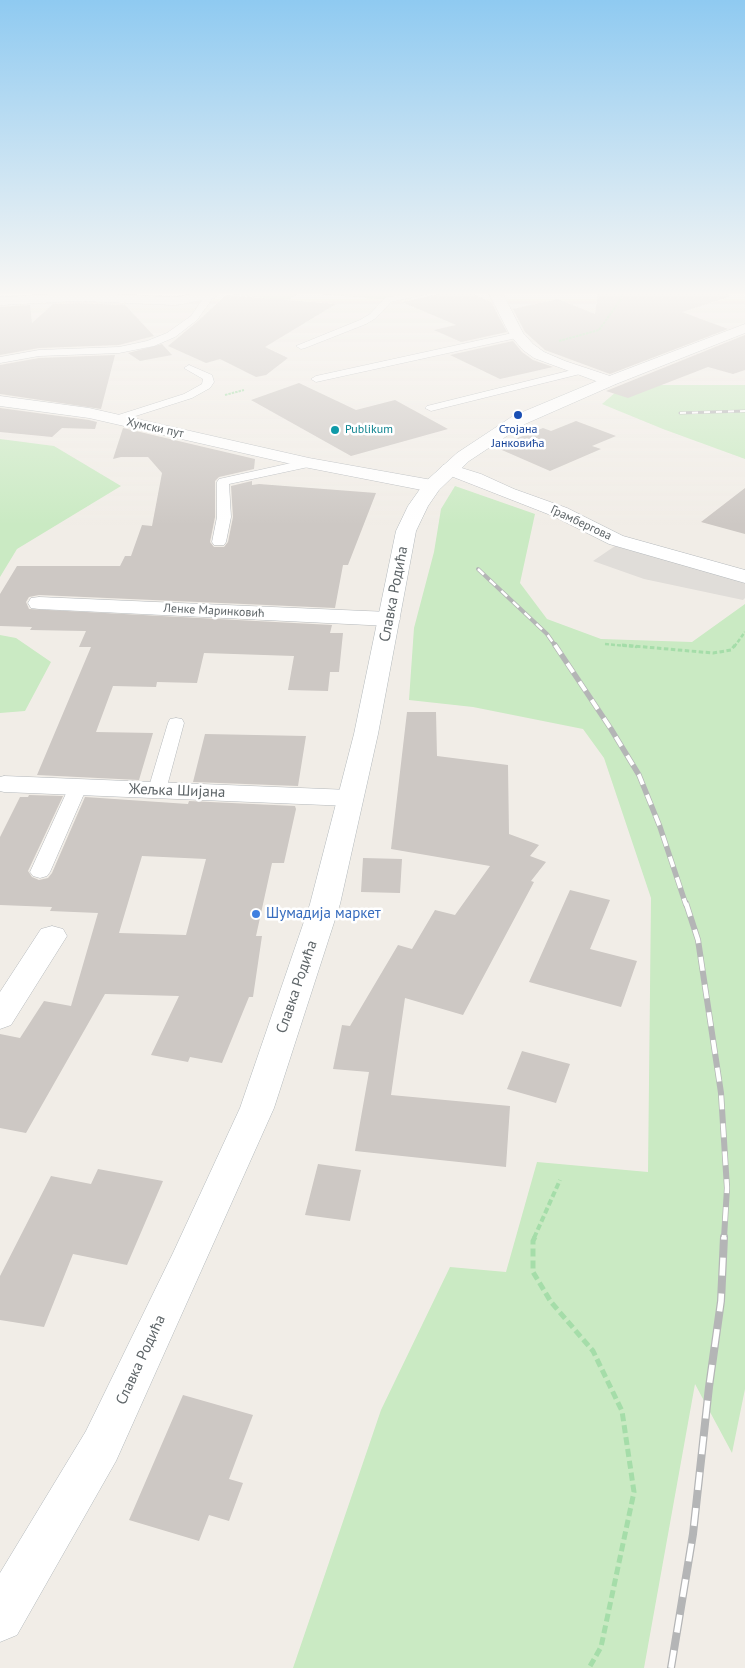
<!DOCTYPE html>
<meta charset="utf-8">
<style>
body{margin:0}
canvas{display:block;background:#f1ede7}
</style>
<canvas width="745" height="1668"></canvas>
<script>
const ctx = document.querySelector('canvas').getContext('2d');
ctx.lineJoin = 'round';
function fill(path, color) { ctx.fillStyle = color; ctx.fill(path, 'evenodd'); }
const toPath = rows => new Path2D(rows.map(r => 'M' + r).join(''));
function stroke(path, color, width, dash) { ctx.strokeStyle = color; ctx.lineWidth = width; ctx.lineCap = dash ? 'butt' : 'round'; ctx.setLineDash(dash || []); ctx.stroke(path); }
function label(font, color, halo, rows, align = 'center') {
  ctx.font = font + ' "PT Sans",sans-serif'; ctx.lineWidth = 5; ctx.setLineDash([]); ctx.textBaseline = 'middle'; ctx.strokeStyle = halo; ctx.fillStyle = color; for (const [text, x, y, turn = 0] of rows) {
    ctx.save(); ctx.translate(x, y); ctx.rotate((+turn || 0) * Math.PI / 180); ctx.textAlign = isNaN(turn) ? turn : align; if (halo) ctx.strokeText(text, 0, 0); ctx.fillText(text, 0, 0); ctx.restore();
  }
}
const industrial = toPath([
 [615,546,745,582,745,598,743,600,644,579,593,561]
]);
const green = toPath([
 [217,292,416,292,418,293,388,300,300,292,287,301],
 [624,385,745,385,745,459,663,429,602,404],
 [0,439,54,446,121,486,17,549,0,577],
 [455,486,535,514,520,583,547,619,601,639,692,642,745,604,745,1389,732,1453,695,1384,644,1668,293,1668,381,1410,450,1267,506,1272,537,1162,648,1172,651,898,604,758,583,729,473,707,409,700,414,628,434,552,441,509],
 [0,635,16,638,51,662,25,711,0,713]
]);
const building = toPath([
 [450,292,468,292,491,302,507,332,461,342,434,330,456,325,402,302],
 [598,292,729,292,729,297,682,312,728,329,610,374,545,350,525,332,513,309,558,299,595,314],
 [226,295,336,304,265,347,288,358,266,375,256,377,220,359,206,363,168,346,198,321],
 [79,303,125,305,154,336,119,345,39,348,0,355,0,307,30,305,32,323,53,304],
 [745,335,745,370,733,374,708,367,628,398,606,391],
 [513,341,522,352,533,360,553,367,500,379,450,355],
 [162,344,172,355,140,361,128,353],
 [115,355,101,409,0,394,0,365,39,358],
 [299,383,356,410,395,400,448,429,351,456,251,400],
 [0,408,89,420,97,422,95,429,62,428,52,437,0,432],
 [576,421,616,436,592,446,601,449,550,471,495,447,543,428,551,431],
 [123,428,255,459,254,469,219,477,215,481,215,517,210,542,214,547,224,547,228,542,233,517,231,486,252,481,252,485,259,484,376,493,348,565,343,565,335,608,39,595,29,597,26,602,29,609,332,625,330,633,343,633,339,672,330,672,328,691,288,690,294,656,204,653,197,683,157,682,156,687,113,686,96,732,153,733,139,780,37,775,91,647,79,647,86,631,30,630,32,627,0,626,0,594,17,566,120,566,125,556,131,556,142,525,152,526,162,473,148,457,121,457,113,459],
 [745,488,745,534,701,522],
 [407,712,436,712,437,756,508,765,509,834,539,845,530,856,546,862,531,881,534,882,463,1015,405,998,391,1095,510,1106,506,1167,355,1151,369,1072,333,1069,342,1025,350,1026,398,945,412,949,435,910,455,915,490,866,391,849],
 [205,734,306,736,298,786,193,782],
 [29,795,63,796,28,871,32,877,39,880,48,878,52,873,85,797,188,804,189,801,295,806,296,809,284,863,272,863,256,936,262,936,253,997,249,997,222,1063,190,1057,188,1062,151,1055,179,996,105,994,26,1133,0,1128,0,1034,20,1038,44,1001,71,1006,98,913,50,911,52,907,0,905,0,837,20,797,28,797],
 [142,856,206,859,186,935,119,933],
 [363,858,402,859,400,893,361,892],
 [570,890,610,900,590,949,637,961,621,1007,529,982],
 [522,1051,570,1064,556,1103,507,1089],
 [318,1164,361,1170,350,1221,305,1215],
 [98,1169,163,1181,127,1265,73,1254,44,1327,0,1320,0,1276,51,1176,91,1184],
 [183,1395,253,1415,229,1479,243,1483,229,1521,209,1515,199,1541,129,1520]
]);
const pathFar4 = toPath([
 [559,341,599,330,621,299,621,292],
 [225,395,244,390]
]);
const pathFar3 = toPath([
 [605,644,637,647],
 [734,647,745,632]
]);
const pathFar2 = toPath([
 [622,645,713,653,731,650,735,645]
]);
const pathFar1 = toPath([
 [534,1238,560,1180]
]);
const path = toPath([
 [535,1237,533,1241,533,1272,551,1302,593,1351,622,1411,634,1492,601,1647,589,1668]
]);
const lane = toPath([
 [210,292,215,295,197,320,175,337,154,346,119,353,39,356,0,363,0,357,39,350,119,347,147,341,167,333,191,316,207,293,210,292],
 [412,292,429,292,427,294,391,302,376,318,366,324,305,348,301,349,296,346,360,320,370,314,385,298,412,292],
 [517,332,521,333,521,337,316,382,311,379,316,376,517,332],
 [189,365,212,375,214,382,210,388,192,398,120,421,112,421,110,419,112,417,184,394,202,384,203,379,184,368,189,365],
 [580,368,584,369,585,371,584,373,431,411,425,408,427,406,580,368],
 [309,459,313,460,315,463,313,466,229,484,231,517,226,542,224,545,214,545,212,542,217,517,217,482,219,479,309,459],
 [176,718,182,719,184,723,166,790,163,794,157,795,151,794,148,790,168,723,170,719,176,718],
 [78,782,84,783,87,787,50,872,47,876,40,878,33,876,30,872,69,787,72,783,78,782]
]);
const street = toPath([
 [204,292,218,292,215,298,176,305,79,301,0,305,0,297,79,293,176,297,204,292],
 [488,292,502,292,523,333,533,344,544,352,565,361,616,378,618,381,616,384,604,384,534,358,523,350,510,335,488,292],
 [0,396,89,408,309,458,432,480,439,482,441,486,439,490,432,492,309,468,89,418,0,406,0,396],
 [449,464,481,474,514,489,567,508,623,536,745,570,745,583,609,544,553,516,443,473,440,469,443,465,449,464],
 [39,597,389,612,397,614,400,619,397,624,389,626,39,609,31,608,28,603,31,598,39,597],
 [4,776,350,790,359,792,363,798,359,804,350,806,4,792,0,791,0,777,4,776],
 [52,926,63,929,67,936,11,1025,0,1029,0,992,41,929,52,926]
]);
const secondary = toPath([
 [745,324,745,333,616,384,525,424,469,461,439,490,428,506,416,531,378,734,340,904,274,1108,116,1461,17,1635,0,1642,0,1573,86,1431,173,1253,240,1108,310,904,354,734,396,531,408,506,425,482,457,453,513,416,604,378,745,324]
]);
const railFar4 = toPath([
 [680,413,745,411]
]);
const railFar3 = toPath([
 [478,569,547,634,556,647]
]);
const railFar2 = toPath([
 [555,645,611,729,639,775,660,827,686,905]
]);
const railFar1 = toPath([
 [686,903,698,940,721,1093,727,1188,724,1238]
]);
const rail = toPath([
 [671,1668,693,1534,709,1387,721,1301,724,1237]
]);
const markers = [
 [518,415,5,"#1a4fb4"],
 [335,430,5,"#0f9aa8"],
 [256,914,5,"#3f7fe0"]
];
const farStreetnames = [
 ["Хумски пут",155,428,12],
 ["Грамбергова",581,523,25],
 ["Ленке Маринковић",214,611,3]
];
const farCulturenames = [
 ["Publikum",345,430]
];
const farTransitnames = [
 ["Стојана",518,430],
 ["Јанковића",518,444]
];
const streetNames = [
 ["Славка Родића",394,594,-79],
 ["Жељка Шијана",177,791,2],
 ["Славка Родића",297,987,-71],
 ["Славка Родића",141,1360,-65]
];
const shopNames = [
 ["Шумадија маркет",266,914]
];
fill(industrial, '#e0ddd9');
fill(green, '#caeac3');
fill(building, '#cdc8c4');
stroke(lane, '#b5b9bc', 1);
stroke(street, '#b5b9bc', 1);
stroke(secondary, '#b3b9bc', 1);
stroke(pathFar4, '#a5dda9', 2, [2.5, 1]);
stroke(pathFar3, '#a5dda9', 2.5, [4, 2]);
stroke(pathFar2, '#a5dda9', 3, [4.5, 2.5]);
stroke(pathFar1, '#a5dda9', 4, [6, 3]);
stroke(path, '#a5dda9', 5, [8, 4]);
fill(lane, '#fff');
fill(street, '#fff');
fill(secondary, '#fff');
stroke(railFar4, '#b4b5b6', 3);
stroke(railFar3, '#b4b5b6', 4);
stroke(railFar2, '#b4b5b6', 5.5);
stroke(railFar1, '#b4b5b6', 6);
stroke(rail, '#b4b5b6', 8);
stroke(railFar4, '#fff', 2, [6]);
stroke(railFar3, '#fff', 2.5, [8]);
stroke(railFar2, '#fff', 4, [11]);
stroke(railFar1, '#fff', 4.5, [14]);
stroke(rail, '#fff', 5.5, [18]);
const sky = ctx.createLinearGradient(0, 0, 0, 525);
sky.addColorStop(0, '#8fcaf1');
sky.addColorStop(0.56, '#f9f7f4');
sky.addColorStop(1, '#f9f7f400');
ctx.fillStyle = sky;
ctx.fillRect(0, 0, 745, 525);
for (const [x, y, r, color] of markers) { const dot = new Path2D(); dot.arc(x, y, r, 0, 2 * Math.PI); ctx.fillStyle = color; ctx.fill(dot); stroke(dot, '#fff', 2); }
label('12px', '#5e6568', '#fff', farStreetnames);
label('12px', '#0d838f', '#fff', farCulturenames, 'left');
label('12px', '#164399', '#fff', farTransitnames);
label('15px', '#5e6568', '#fff', streetNames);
label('15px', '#366cbe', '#fff', shopNames, 'left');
</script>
